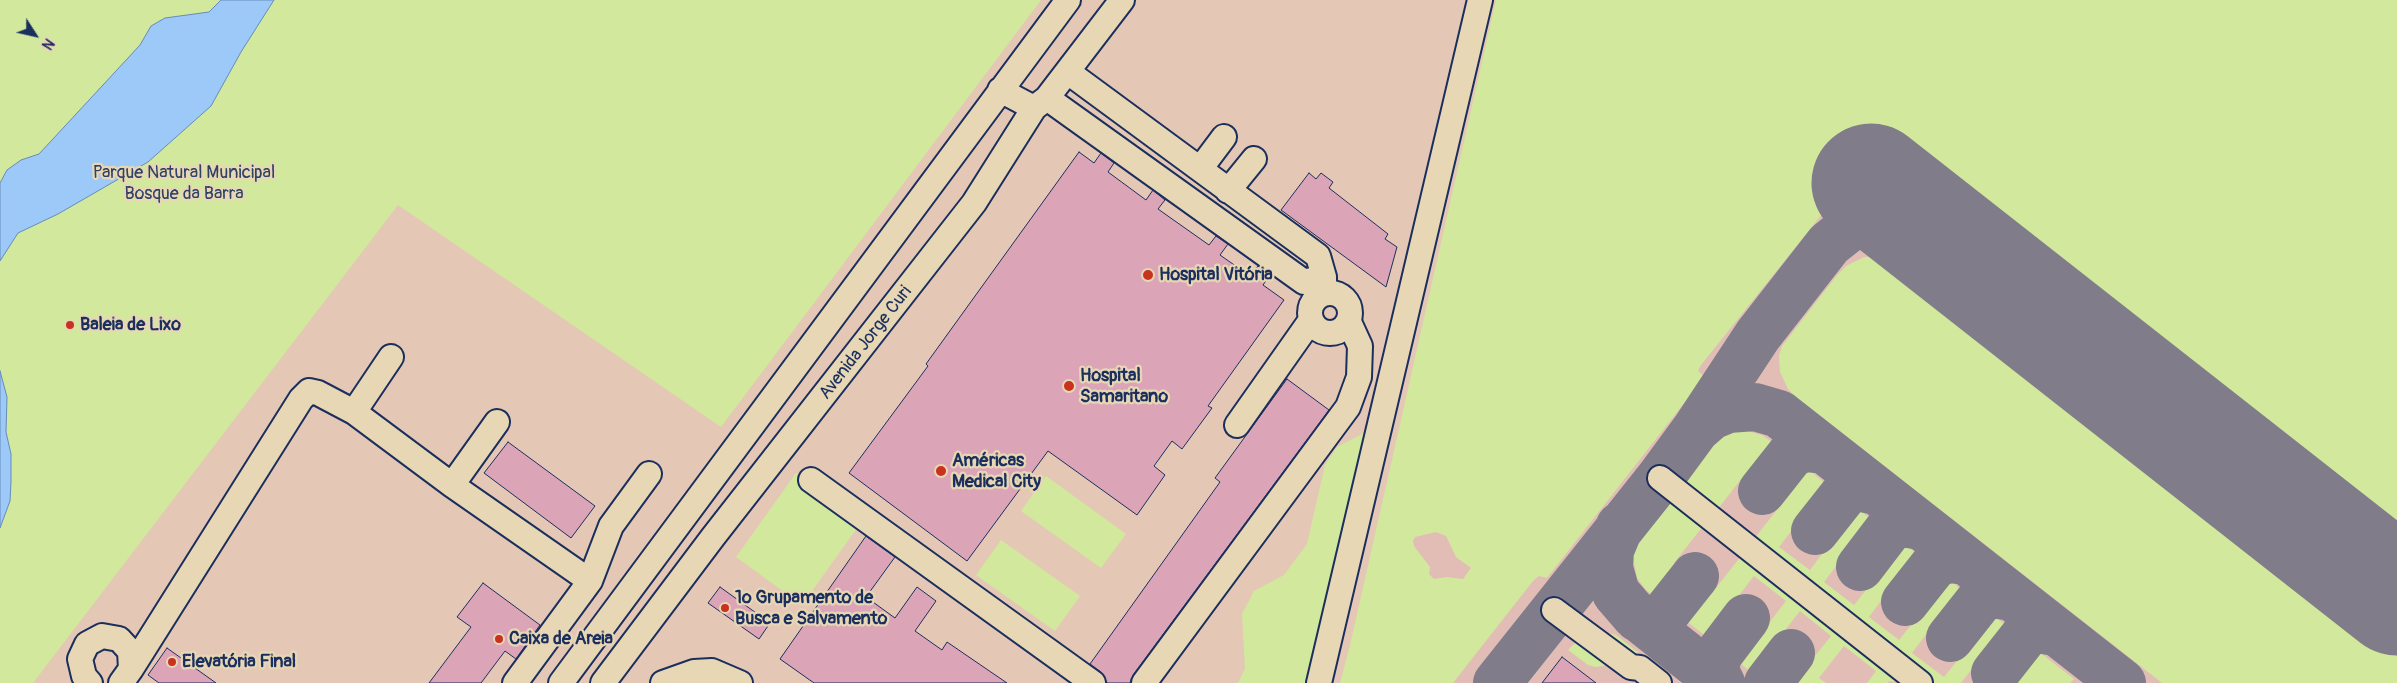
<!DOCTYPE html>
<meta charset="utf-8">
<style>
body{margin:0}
#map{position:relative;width:2397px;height:683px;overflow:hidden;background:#e4c8b5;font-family:Pangolin,sans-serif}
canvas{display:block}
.north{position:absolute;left:10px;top:10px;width:50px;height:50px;-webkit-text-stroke:4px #e8d7b4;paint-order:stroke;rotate:125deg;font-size:14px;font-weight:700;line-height:20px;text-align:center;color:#1b2f5e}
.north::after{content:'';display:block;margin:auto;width:18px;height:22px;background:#1b2f5e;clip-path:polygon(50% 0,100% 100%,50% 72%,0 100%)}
</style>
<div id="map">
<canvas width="2397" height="683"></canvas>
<div class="north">N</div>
</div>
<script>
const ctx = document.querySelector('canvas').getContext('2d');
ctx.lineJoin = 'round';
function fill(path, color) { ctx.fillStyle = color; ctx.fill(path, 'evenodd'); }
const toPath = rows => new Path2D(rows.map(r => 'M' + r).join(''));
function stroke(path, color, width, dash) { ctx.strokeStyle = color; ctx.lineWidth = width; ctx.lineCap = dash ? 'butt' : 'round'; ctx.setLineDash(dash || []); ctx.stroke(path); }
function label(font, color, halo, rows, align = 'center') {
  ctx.font = font + ' Pangolin,sans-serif'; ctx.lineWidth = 4.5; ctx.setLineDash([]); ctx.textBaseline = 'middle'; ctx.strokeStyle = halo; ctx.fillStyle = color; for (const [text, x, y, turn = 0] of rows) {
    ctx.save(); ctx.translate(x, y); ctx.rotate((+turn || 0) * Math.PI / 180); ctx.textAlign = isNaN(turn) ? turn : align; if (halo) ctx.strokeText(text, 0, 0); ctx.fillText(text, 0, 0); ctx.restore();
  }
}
const built = toPath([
 [1688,63,2397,331,2397,683,1340,683,1350,645]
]);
const green = toPath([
 [0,0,1041,0,721,427,398,205,33,683,0,683],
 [1496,0,2397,0,2397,536,1910,153,1890,144,1838,208,1831,203,1701,365,1698,371,1704,376,1703,379,1547,578,1539,576,1533,581,1453,683,1340,683,1350,645],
 [1436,532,1446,536,1456,557,1471,568,1463,579,1447,577,1434,579,1429,574,1430,567,1414,546,1413,541,1415,537],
 [1864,257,1880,257,1900,266,2397,656,2397,683,2162,683,1796,397,1788,389,1780,372,1779,355,1782,346,1837,275,1846,266],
 [1743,430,1762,435,1782,449,1757,481,1746,473,1717,510,1754,539,1783,502,1774,494,1799,462,1836,492,1812,523,1802,517,1779,547,1810,570,1833,539,1825,532,1849,502,1881,527,1856,558,1847,552,1824,582,1854,605,1878,575,1869,568,1894,536,1927,562,1902,593,1892,586,1869,617,1899,640,1922,611,1915,604,1939,571,1971,598,1947,628,1937,620,1912,653,1944,677,1969,646,1960,638,1984,607,2016,634,1992,664,1982,656,1961,683,1934,683,1685,487,1683,482,1717,441,1729,433],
 [1368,431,1311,683,1238,683,1245,669,1242,614,1254,591,1284,575,1307,544,1325,465,1337,447],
 [796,473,862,521,802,605,736,557],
 [1046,476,1126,534,1101,568,1021,511],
 [1669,500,1673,501,1906,683,1889,681,1888,683,1867,683,1876,671,1844,646,1819,678,1826,683,1779,683,1797,661,1806,667,1831,636,1800,611,1775,643,1783,650,1761,680,1728,654,1752,625,1762,632,1786,601,1754,576,1730,607,1739,615,1716,644,1677,614,1701,584,1712,593,1741,556,1704,525,1674,563,1685,572,1661,601,1646,590,1637,578,1633,557,1638,541],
 [1001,540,1080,596,1055,631,976,575],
 [1600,631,1616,635,1655,666,1637,659],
 [1576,642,1578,642,1609,665,1596,667,1588,665,1568,650],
 [2028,643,2074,679,2070,683,2012,683,2014,681,2004,674]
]);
const water = toPath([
 [221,0,274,0,241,52,211,106,148,162,58,214,18,233,0,261,0,183,7,170,21,160,39,154,128,58,140,45,151,26,165,18,209,12,221,0],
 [0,371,7,397,6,432,11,454,11,482,10,501,0,528,0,371]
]);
const taxiway = toPath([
 [1696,429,1711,416,1728,409,1755,407,1779,414,2122,683],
 [1762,491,1792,453,1805,448,1824,450],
 [1620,526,1610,550,1609,568,1616,593,1635,615,1721,683],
 [1815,531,1845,493,1858,487,1876,491],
 [1860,567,1889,529,1902,523,1921,526],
 [1905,602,1935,564,1948,559,1966,561],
 [1638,618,1651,620,1665,614,1695,576],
 [1950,638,1980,600,1992,594,2012,597],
 [1995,673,2025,635,2037,629,2056,632],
 [1720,682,1715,669,1718,655,1746,618],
 [1497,683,1660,478,1696,429,1758,335,1829,244,1853,225,1875,217,1890,215,1919,220],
 [1768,683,1791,653]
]);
const runway = toPath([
 [1871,183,2397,596]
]);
const building = toPath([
 [1079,152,1094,163,1101,153,1114,163,1108,172,1146,200,1153,190,1165,200,1158,209,1209,245,1216,236,1228,244,1220,255,1250,276,1258,266,1270,275,1263,285,1284,300,1208,406,1212,408,1182,449,1172,441,1154,466,1165,475,1137,515,1048,451,967,561,849,473,928,366,926,364,1079,152],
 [1309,173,1316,179,1321,173,1333,182,1329,188,1388,234,1385,239,1397,247,1386,287,1281,210,1309,173],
 [1287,379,1329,410,1133,675,1130,683,1107,683,1101,672,1090,664,1220,482,1215,478,1287,379],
 [508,442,595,506,571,538,484,473,508,442],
 [866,536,895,557,866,597,895,618,917,587,936,601,915,631,942,650,947,642,1007,683,814,683,780,659,866,536],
 [483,583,540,625,516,659,505,651,481,683,429,683,471,627,457,617,483,583],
 [720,587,770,623,759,639,708,603,720,587],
 [167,648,216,683,159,683,148,675,167,648],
 [1562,657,1596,683,1542,683,1562,657]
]);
const minor = toPath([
 [1068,72,1318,256,1324,277,1324,293],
 [1000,90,1034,108],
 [1047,98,1304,282,1324,277],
 [1200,169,1224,137],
 [1228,191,1254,159],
 '1310 313a20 20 0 1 1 40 0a20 20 0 1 1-40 0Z',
 [354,412,391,357],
 [1237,425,1311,320],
 [1660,478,1920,683],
 [811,480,1093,683],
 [452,485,497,422],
 [1554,610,1631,667,1640,668,1659,683],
 [131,669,301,399,309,391,318,393,354,412,452,485,590,581],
 [90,683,84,676,80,659,87,644,102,636,119,639,130,651,131,669,121,683],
 [515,683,590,581,611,526,649,474],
 [561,683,1068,0],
 [603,683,713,537,974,203,1034,108,1047,98,1122,0],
 [663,683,694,672,712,671,740,683],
 [1144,683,1348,407,1359,377,1360,346,1349,322],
 [1319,683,1480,0]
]);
const markers = [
 [1148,275,6,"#c8321e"],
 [70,325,5,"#c8321e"],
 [1069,386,6,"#c8321e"],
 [941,471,6,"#c8321e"],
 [725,608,5,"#c8321e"],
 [499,639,5,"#c8321e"],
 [172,662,5,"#c8321e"]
];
const parkNames = [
 ["Parque Natural Municipal",184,173],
 ["Bosque da Barra",184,194]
];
const poiNames = [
 ["Hospital Vitória",1159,275],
 ["Baleia de Lixo",80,325],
 ["Hospital",1080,376],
 ["Samaritano",1080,397],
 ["Américas",952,461],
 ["Medical City",952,482],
 ["1º Grupamento de",735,598],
 ["Busca e Salvamento",735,619],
 ["Caixa de Areia",509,639],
 ["Elevatória Final",182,662]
];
const streetNames = [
 ["Avenida Jorge Curi",866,343,-52]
];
fill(built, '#e1bdb6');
fill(green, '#d1e89d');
fill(water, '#9cc9f7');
stroke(water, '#688bba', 1);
stroke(taxiway, '#807c8a', 48);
stroke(runway, '#807c8a', 119);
fill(building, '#dba4b7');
stroke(building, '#1b2f5e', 1);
stroke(minor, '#1b2f5e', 28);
stroke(minor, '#e8d7b4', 24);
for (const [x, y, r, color] of markers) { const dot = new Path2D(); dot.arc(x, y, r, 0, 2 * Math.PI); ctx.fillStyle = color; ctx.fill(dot); stroke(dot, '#e8d7b4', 2); }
label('18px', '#2d4264', '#e8d7b4', parkNames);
label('bold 18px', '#1b2f5e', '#e8d7b4', poiNames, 'left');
label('18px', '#1b2f5e', '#e8d7b4', streetNames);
</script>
